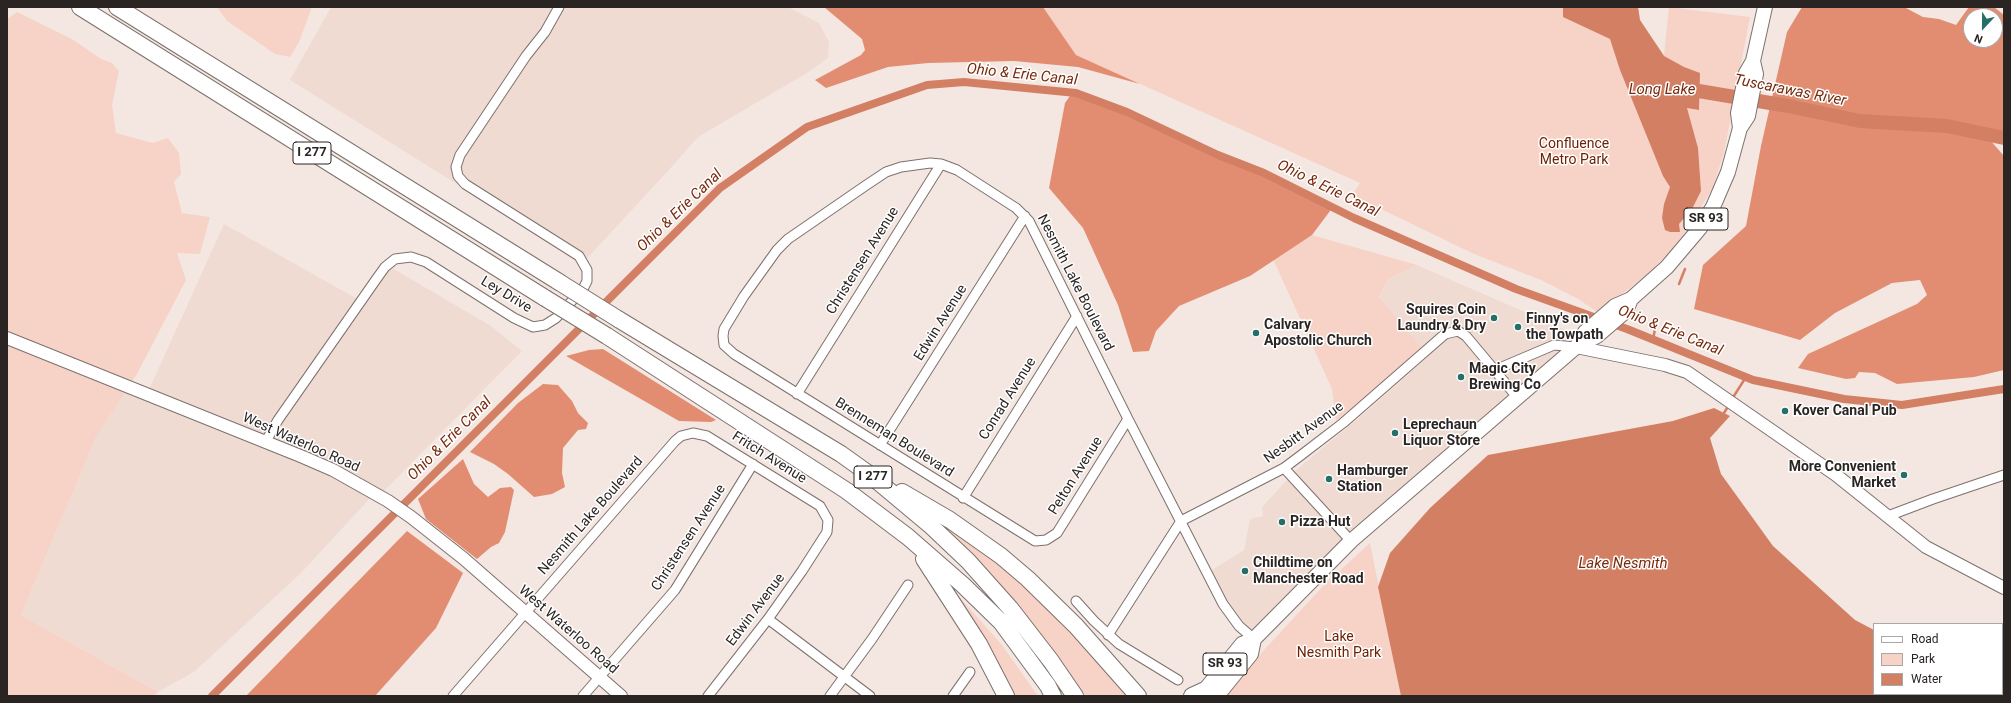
<!DOCTYPE html>
<style>
body{margin:0}
#map{position:relative;width:2011px;height:703px;overflow:hidden;background:#f4e7e2;font-family:Roboto,sans-serif}
canvas{display:block}
.frame{position:absolute;inset:0;border:8px solid #2a2523;pointer-events:none}
.legend{position:absolute;left:1873px;top:623px;width:130px;height:72px;box-sizing:border-box;background:#fff;border:1px solid #aaa8a7;margin:0;padding:5px 7px;list-style:none;font-size:12px;color:#2a2523}
.legend li{display:flex;align-items:center;gap:8px;height:20px}
.legend b{width:20px;border:1px solid #aaa8a7}
.north{position:absolute;left:1963px;top:8px;width:40px;height:40px;box-sizing:border-box;background:#fff;border:1px solid #aaa8a7;border-radius:50%;rotate:202deg;font-size:11px;font-weight:700;line-height:16px;text-align:center;color:#2a2523}
.north::after{content:'';display:block;margin:auto;width:14px;height:18px;background:#256f6a;clip-path:polygon(50% 0,100% 100%,50% 72%,0 100%)}
</style>
<div id="map">
<canvas width="2011" height="703"></canvas>
<div class="frame"></div>
<ul class="legend">
<li><b style="height:5px;background:#fff"></b>Road</li>
<li><b style="height:11px;background:#f7d3c7"></b>Park</li>
<li><b style="height:11px;background:#d37f64"></b>Water</li>
</ul>
<div class="north">N</div>
</div>
<script>
const ctx = document.querySelector('canvas').getContext('2d');
ctx.lineJoin = 'round';
function fill(path, color) { ctx.fillStyle = color; ctx.fill(path, 'evenodd'); }
const toPath = rows => new Path2D(rows.map(r => 'M' + r).join(''));
function stroke(path, color, width, dash) { ctx.strokeStyle = color; ctx.lineWidth = width; ctx.lineCap = dash ? 'butt' : 'round'; ctx.setLineDash(dash || []); ctx.stroke(path); }
function label(font, color, halo, rows, align = 'center') {
  ctx.font = font + ' Roboto,sans-serif'; ctx.lineWidth = 3; ctx.setLineDash([]); ctx.textBaseline = 'middle'; ctx.strokeStyle = halo; ctx.fillStyle = color; for (const [text, x, y, turn = 0] of rows) {
    ctx.save(); ctx.translate(x, y); ctx.rotate((+turn || 0) * Math.PI / 180); ctx.textAlign = isNaN(turn) ? turn : align; if (halo) ctx.strokeText(text, 0, 0); ctx.fillText(text, 0, 0); ctx.restore();
  }
}
const built = toPath([
 [331,7,788,7,819,23,829,42,828,58,807,73,698,137,668,171,580,266,569,254,290,80],
 [224,224,361,301,387,265,491,326,522,351,379,496,374,494,301,573,194,672,158,692,21,615,96,437,128,387,147,394],
 [1417,265,1573,333,1567,356,1518,397,1254,639,1239,626,1207,573,1244,550,1250,519,1263,516,1262,507,1296,470,1360,417,1429,356,1379,298,1388,279]
]);
const green = toPath([
 [217,7,312,7,299,42,290,57,275,54,227,21],
 [1043,7,1638,7,1640,20,1664,55,1669,7,1750,17,1724,153,1713,187,1691,225,1670,252,1646,275,1598,313,1580,300,1541,280,1474,254,1352,195,1360,183,1076,55],
 [17,12,72,39,101,59,112,63,119,71,112,105,116,133,153,143,168,138,179,153,181,174,174,182,182,213,210,217,200,254,177,253,186,280,137,374,96,437,21,615,158,692,154,696,7,696,7,19],
 [1312,235,1417,265,1388,279,1379,297,1423,349,1336,421,1332,389,1273,259],
 [929,516,997,560,1042,599,1132,696,1084,696,1051,647,1005,590,981,564],
 [1370,543,1401,696,1226,696,1264,650,1325,584],
 [955,592,1002,645,1038,696,1011,696]
]);
const forest = toPath([
 [824,7,1043,7,1076,55,1140,84,1078,67,1014,61,928,63,888,67,826,88,815,80,861,55,865,50,862,39],
 [1802,7,1904,7,1923,17,1939,19,1956,25,1969,7,1994,7,2004,15,2004,138,1991,135,1990,140,2004,156,2004,370,1974,377,1897,384,1875,373,1859,372,1855,378,1846,379,1798,368,1808,354,1917,304,1927,295,1920,280,1892,283,1835,313,1800,340,1694,309,1703,265,1746,226,1761,146,1787,32],
 [1971,16,1995,16,1995,40,1971,40],
 [1072,93,1127,112,1261,172,1333,207,1312,235,1250,276,1179,306,1156,331,1149,351,1133,352,1118,305,1083,228,1049,188,1065,103],
 [603,349,716,420,711,422,679,421,566,356,589,350],
 [543,384,558,385,572,401,578,413,588,423,586,429,578,430,563,448,562,473,565,487,552,494,534,497,508,474,494,464,470,452,518,403],
 [463,459,474,484,488,497,500,488,511,487,514,490,505,532,499,543,491,547,477,559,426,519,418,499],
 [407,531,463,573,436,628,375,696,246,696]
]);
const water = toPath([
 [1563,7,1638,7,1640,20,1664,56,1684,67,1700,73,1699,110,1687,108,1698,148,1701,191,1692,209,1679,224,1680,232,1670,232,1665,230,1662,218,1664,204,1670,187,1663,176,1620,70,1610,39,1563,17],
 [1714,408,1730,416,1710,438,1721,474,1773,546,1855,620,1874,630,1874,694,1959,694,1960,696,1401,696,1378,587,1390,553,1430,508,1488,455,1673,421]
]);
const stream = toPath([
 [1679,284,1685,269],
 [1653,340,1656,323],
 [1732,399,1746,377],
 [1724,413,1729,405]
]);
const canal = toPath([
 [212,696,720,188,807,127,927,85,964,82,1076,93,1127,112,1218,155,1264,173,1354,218,1516,289,1627,329,1753,380,1844,399,1902,405,2004,389]
]);
const river = toPath([
 [1681,88,1788,106,1860,121,1947,126,2004,138]
]);
const street = toPath([
 [1495,370,1554,345,1576,347],
 [797,394,941,164],
 [1128,419,1057,533,1046,540,1035,541,734,354,724,345,723,336,724,329,744,296,777,250,788,239,865,186,886,172,901,167,930,163,941,164,957,170,1016,208,1029,221,1128,419,1223,604,1239,626,1254,639],
 [266,441,278,420,375,281,385,267,395,259,411,257,426,262,514,318,533,327,545,325,556,318,583,289,587,281,587,270,579,256,465,184,458,176,456,167,460,155,526,56,545,32,559,7],
 [880,445,1025,216],
 [1284,468,1351,541],
 [963,498,1077,316],
 [1888,516,1933,499,2004,475],
 [1076,601,1094,621,1119,644,1178,680],
 [768,619,870,696],
 [1108,635,1181,521,1284,468,1300,456,1343,423,1445,334,1458,331,1466,336,1517,397],
 [453,696,675,441,681,436,693,433,707,436,820,506,828,520,827,532,802,571,768,619,708,696],
 [583,696,675,590,753,464],
 [830,696,872,639,908,585],
 [953,696,970,672]
]);
const secondary = toPath([
 [7,338,303,457,333,470,388,501,411,517,463,558,621,696],
 [1576,347,1665,365,1687,372,1836,475,1926,547,2004,588]
]);
const primary = toPath([
 [1740,128,1738,113,1746,73,1753,61],
 [1578,345,1585,332,1615,306,1631,299,1667,267,1700,228,1713,207,1728,172,1740,128,1748,116,1756,74,1753,61,1765,7],
 [1200,696,1242,644,1254,639,1351,541,1576,347,1597,336,1626,311,1631,299],
 [1217,696,1251,654,1254,639]
]);
const highway = toPath([
 [80,7,545,298],
 [117,7,559,282],
 [618,319,841,454,869,474,930,525,968,561,1010,608,1051,661,1075,696],
 [607,336,847,491,908,537,963,585,1001,622,1048,686,1053,696],
 [902,492,950,520,1001,556,1028,579,1076,626,1138,696],
 [924,559,979,644,1006,696],
 [1192,696,1205,690]
]);
const highwayBridge = toPath([
 [559,282,618,319],
 [545,298,607,336]
]);
const markers = [
 [1494,318,4,"#256f6a"],
 [1518,327,4,"#256f6a"],
 [1256,333,4,"#256f6a"],
 [1461,377,4,"#256f6a"],
 [1785,411,4,"#256f6a"],
 [1395,433,4,"#256f6a"],
 [1904,475,4,"#256f6a"],
 [1329,479,4,"#256f6a"],
 [1282,522,4,"#256f6a"],
 [1245,571,4,"#256f6a"]
];
const shields = [
 [312,153,38],
 [1706,219,44],
 [873,477,38],
 [1225,664,44]
];
const shieldNames = [
 ["I 277",312,153],
 ["SR 93",1706,219],
 ["I 277",873,477],
 ["SR 93",1225,664]
];
const parkNames = [
 ["Confluence",1574,144],
 ["Metro Park",1574,160],
 ["Lake",1339,637],
 ["Nesmith Park",1339,653]
];
const streetNames = [
 ["Christensen Avenue",863,261,-58],
 ["Nesmith Lake Boulevard",1075,283,63],
 ["Ley Drive",506,295,31],
 ["Edwin Avenue",941,323,-58],
 ["Conrad Avenue",1008,399,-58],
 ["Nesbitt Avenue",1304,433,-36],
 ["Brenneman Boulevard",894,438,32],
 ["West Waterloo Road",301,443,24],
 ["Fritch Avenue",769,458,32],
 ["Pelton Avenue",1076,476,-58],
 ["Nesmith Lake Boulevard",591,516,-49],
 ["Christensen Avenue",689,538,-57],
 ["Edwin Avenue",756,610,-53],
 ["West Waterloo Road",568,630,41]
];
const poiNames = [
 ["Squires Coin",1486,310,"right"],
 ["Laundry & Dry",1486,326,"right"],
 ["Finny's on",1526,319],
 ["the Towpath",1526,335],
 ["Calvary",1264,325],
 ["Apostolic Church",1264,341],
 ["Magic City",1469,369],
 ["Brewing Co",1469,385],
 ["Kover Canal Pub",1793,411],
 ["Leprechaun",1403,425],
 ["Liquor Store",1403,441],
 ["More Convenient",1896,467,"right"],
 ["Market",1896,483,"right"],
 ["Hamburger",1337,471],
 ["Station",1337,487],
 ["Pizza Hut",1290,522],
 ["Childtime on",1253,563],
 ["Manchester Road",1253,579]
];
const waterNames = [
 ["Ohio & Erie Canal",1022,75,6],
 ["Long Lake",1662,90],
 ["Tuscarawas River",1790,91,11],
 ["Ohio & Erie Canal",1328,189,26],
 ["Ohio & Erie Canal",680,211,-44],
 ["Ohio & Erie Canal",1670,331,22],
 ["Ohio & Erie Canal",450,439,-45],
 ["Lake Nesmith",1623,564]
];
fill(built, '#f0dbd3');
fill(green, '#f7d3c7');
fill(forest, '#e28d71');
fill(water, '#d37f64');
stroke(stream, '#d37f64', 2.5);
stroke(canal, '#d37f64', 8);
stroke(river, '#d37f64', 14);
stroke(street, '#7d716d', 11);
stroke(secondary, '#7d716d', 14);
stroke(primary, '#7d716d', 16);
stroke(highway, '#7d716d', 18);
stroke(street, '#fff', 9);
stroke(secondary, '#fff', 12);
stroke(primary, '#fff', 14);
stroke(highway, '#fff', 16);
stroke(highwayBridge, '#7d716d', 18, []);
stroke(highwayBridge, '#fff', 16);
for (const [x, y, r, color] of markers) { const dot = new Path2D(); dot.arc(x, y, r, 0, 2 * Math.PI); ctx.fillStyle = color; ctx.fill(dot); stroke(dot, '#fff', 1.5); }
for (const [x, y, w] of shields) { const box = new Path2D(); box.roundRect(x - w / 2, y - 11, w, 22, 3); ctx.fillStyle = '#fff'; ctx.fill(box); stroke(box, '#2a2523', 1); }
label('bold 13px', '#2a2523', null, shieldNames);
label('14px', '#6e2203', '#fff', parkNames);
label('14px', '#2a2523', '#fff', streetNames);
label('bold 14px', '#2a2523', '#fff', poiNames, 'left');
label('italic 15px', '#782b0f', '#fff', waterNames);
</script>
